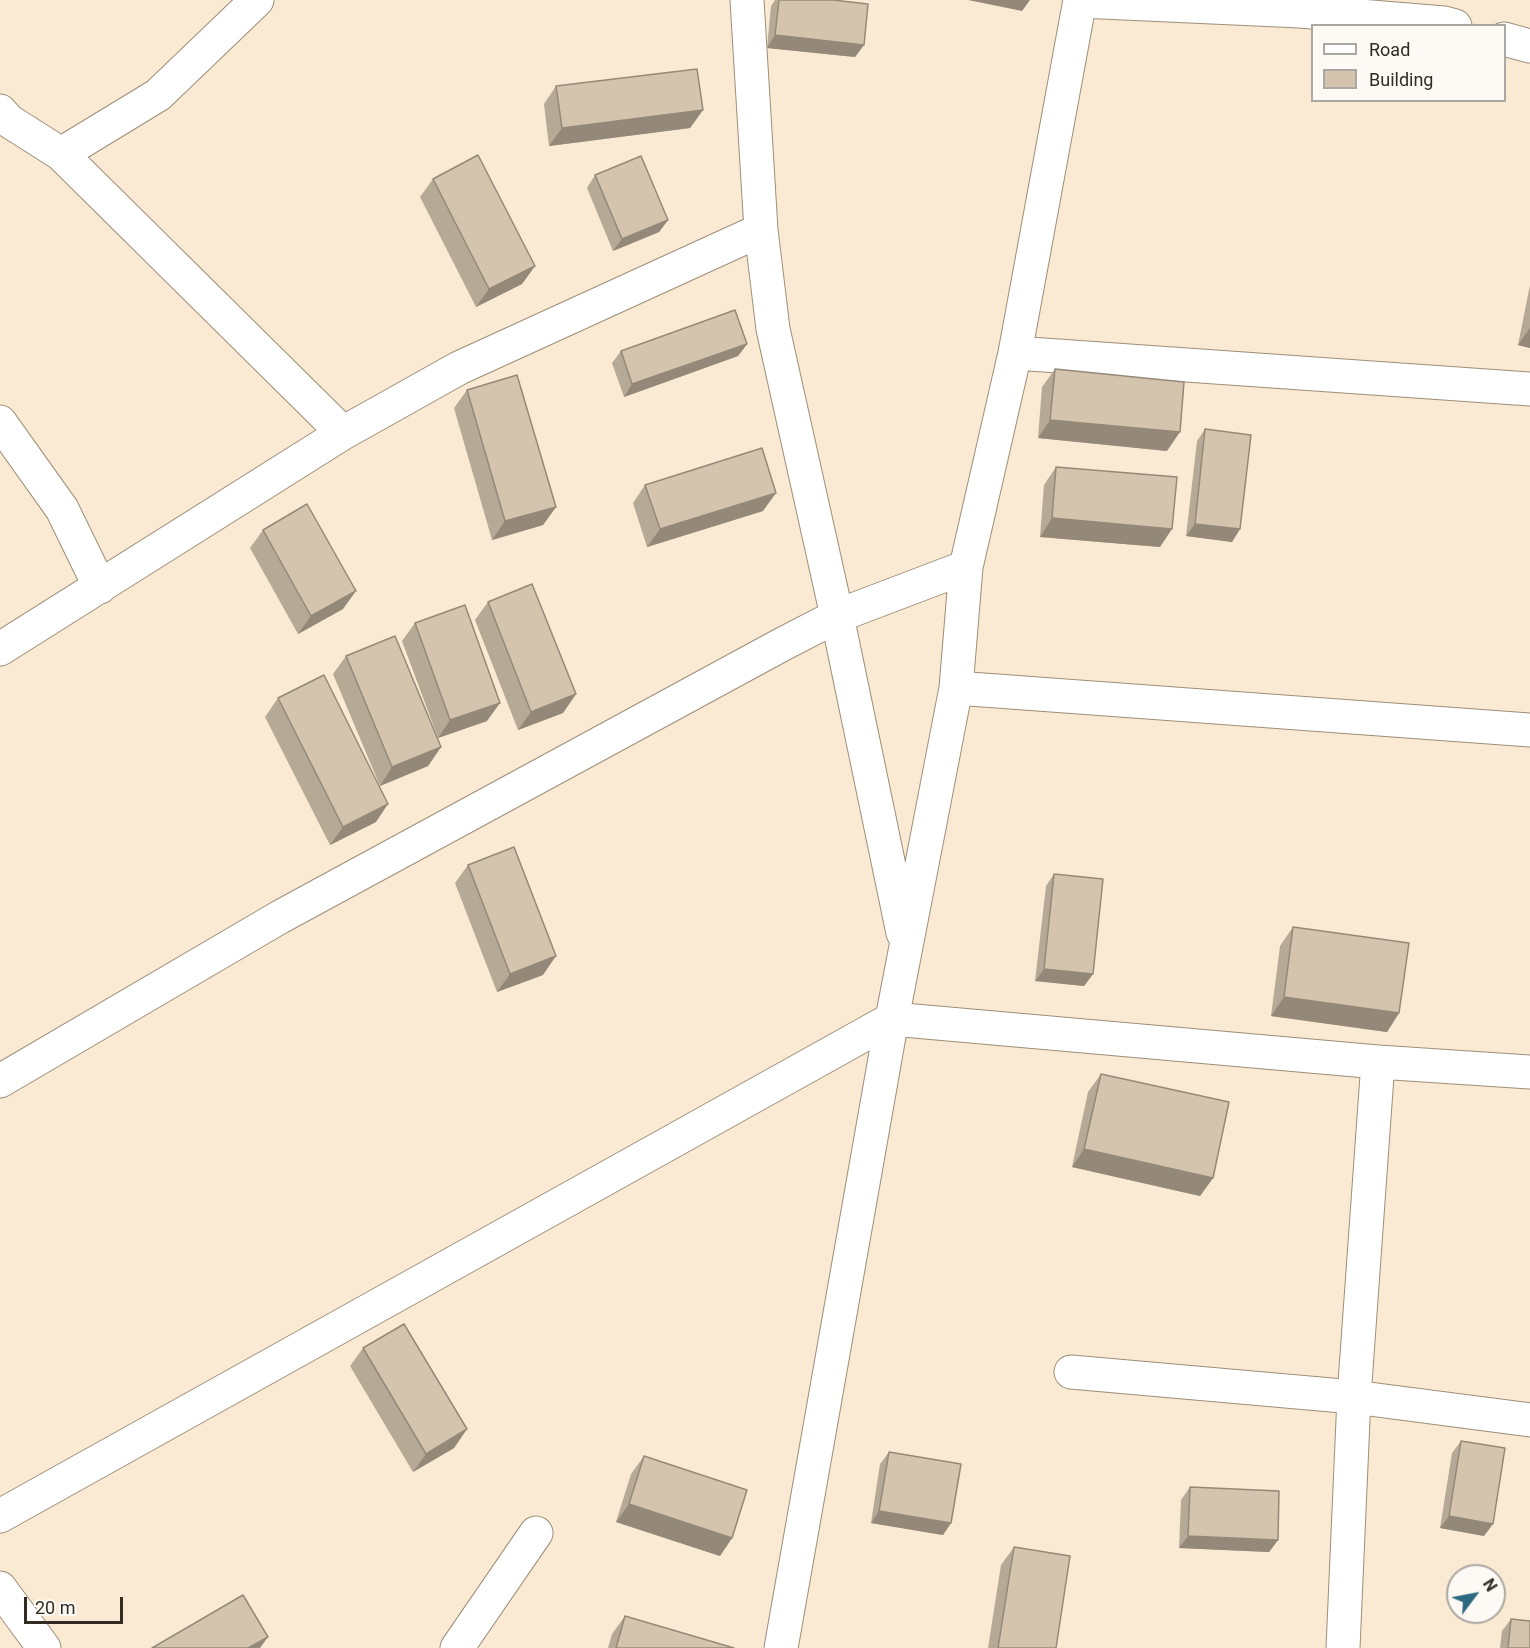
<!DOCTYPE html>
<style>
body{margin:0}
#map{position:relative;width:1530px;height:1648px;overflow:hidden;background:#fbead3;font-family:Roboto,sans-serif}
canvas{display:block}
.legend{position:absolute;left:1311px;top:24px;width:195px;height:78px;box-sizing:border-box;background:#fdfaf5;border:2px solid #aba7a1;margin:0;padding:8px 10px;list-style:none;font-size:18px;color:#312b22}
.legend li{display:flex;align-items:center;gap:12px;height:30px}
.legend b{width:30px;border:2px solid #aba7a1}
.north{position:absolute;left:1446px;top:1564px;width:60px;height:60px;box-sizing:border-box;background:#fdfaf5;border:2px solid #aba7a1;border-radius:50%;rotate:58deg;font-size:16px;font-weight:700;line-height:24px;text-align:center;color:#312b22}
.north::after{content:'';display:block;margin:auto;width:21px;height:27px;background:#2d6980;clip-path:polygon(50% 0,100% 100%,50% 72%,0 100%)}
.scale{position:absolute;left:24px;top:1597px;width:99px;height:27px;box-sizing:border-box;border:3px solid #312b22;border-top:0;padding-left:8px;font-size:18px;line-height:21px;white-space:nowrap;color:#312b22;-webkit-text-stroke:4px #fdfaf5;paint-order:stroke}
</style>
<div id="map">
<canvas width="1530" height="1648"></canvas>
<ul class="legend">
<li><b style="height:8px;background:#fff"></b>Road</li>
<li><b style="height:16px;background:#d4c4ad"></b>Building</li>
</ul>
<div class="north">N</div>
<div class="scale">20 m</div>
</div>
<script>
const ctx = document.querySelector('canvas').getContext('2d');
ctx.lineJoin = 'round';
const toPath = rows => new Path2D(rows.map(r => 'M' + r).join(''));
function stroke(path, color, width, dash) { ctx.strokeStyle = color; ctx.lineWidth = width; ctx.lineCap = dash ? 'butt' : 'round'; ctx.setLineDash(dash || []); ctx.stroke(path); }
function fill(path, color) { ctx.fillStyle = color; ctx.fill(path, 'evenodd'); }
const minor = toPath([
 [747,0,761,230,773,329,837,616,903,933],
 [1080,1,1300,11,1444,23,1455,26],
 [1504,39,1530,46],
 [0,111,9,121,61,154,343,433],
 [61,154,158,95,257,0],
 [1015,353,1530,389],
 [0,422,62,509,100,587],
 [0,649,343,433,459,368,761,230],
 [956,688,1530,730],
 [0,1081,280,917,781,645,837,616,966,567],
 [1071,1372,1354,1397,1530,1420],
 [0,1516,892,1019,1378,1062,1530,1072],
 [0,1588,44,1648],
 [457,1648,536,1533],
 [781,1648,892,1019,956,688,966,567,1015,353,1080,0],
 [1343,1648,1354,1397,1378,1062]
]);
const wall = toPath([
 [775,0,833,0,864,45,855,57,767,48,771,6],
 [556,86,703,110,690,128,549,146,544,104],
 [595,175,668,220,659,232,613,251,587,188],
 [433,179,535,266,522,284,476,307,420,197],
 [1530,285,1530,348,1518,345],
 [747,344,738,356,624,397,612,363,621,351],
 [1055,369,1167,451,1038,438,1042,387],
 [467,390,556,507,543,525,492,540,454,408],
 [1205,429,1240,529,1232,542,1186,536,1197,441],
 [1056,467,1160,547,1040,537,1044,485],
 [645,485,763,511,647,547,633,503],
 [263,530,343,609,298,634,250,548],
 [488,602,576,694,563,713,518,730,475,620],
 [415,623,487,721,438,738,402,641],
 [346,656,441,747,428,766,380,786,333,674],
 [278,698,376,822,330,845,265,717],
 [468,865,543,975,497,992,455,883],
 [1054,874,1093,974,1084,986,1035,981,1046,886],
 [1293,927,1399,1013,1387,1032,1271,1016,1280,946],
 [1101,1074,1213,1178,1200,1196,1072,1167,1088,1092],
 [363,1348,467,1429,454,1448,413,1472,350,1366],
 [1461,1441,1484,1536,1440,1528,1452,1453],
 [889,1452,951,1523,943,1535,871,1523,880,1464],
 [644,1456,732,1538,720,1556,616,1522,631,1474],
 [1190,1487,1278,1540,1269,1552,1179,1548,1181,1500],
 [1014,1547,1056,1648,988,1648,1001,1565],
 [625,1616,734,1648,608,1648,612,1634],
 [1511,1619,1530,1648,1500,1648,1502,1631]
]);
const shadedWall = toPath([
 [968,0,1030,0,1022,11],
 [775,35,864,45,855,57,767,48],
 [703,110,690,128,549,146,562,128],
 [668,220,659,232,613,251,622,239],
 [535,266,522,284,476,307,489,289],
 [1530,328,1530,348,1518,345],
 [747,344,738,356,624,397,632,384],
 [1050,420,1180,432,1167,451,1038,438],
 [776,493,763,511,647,547,660,529],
 [556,507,543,525,492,540,505,521],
 [1052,518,1172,529,1160,547,1040,537],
 [1195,524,1240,529,1232,542,1186,536],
 [356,591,343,609,298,634,311,616],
 [576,694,563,713,518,730,531,712],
 [500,703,487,721,438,738,450,720],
 [441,747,428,766,380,786,392,767],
 [388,804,376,822,330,845,343,827],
 [556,956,543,975,497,992,510,974],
 [1044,969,1093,974,1084,986,1035,981],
 [1284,997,1399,1013,1387,1032,1271,1016],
 [1084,1149,1213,1178,1200,1196,1072,1167],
 [467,1429,454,1448,413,1472,426,1454],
 [629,1504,732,1538,720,1556,616,1522],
 [879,1511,951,1523,943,1535,871,1523],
 [1449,1516,1493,1524,1484,1536,1440,1528],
 [1188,1536,1278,1540,1269,1552,1179,1548],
 [268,1637,260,1648,248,1648]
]);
const building = toPath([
 [779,0,833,0,868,4,864,45,775,35,779,0],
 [697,69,703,110,562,128,556,86,697,69],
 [478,155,535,266,489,289,433,179,478,155],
 [641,156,668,220,622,239,595,175,641,156],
 [735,310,747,344,632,384,621,351,735,310],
 [1055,369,1184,382,1180,432,1050,420,1055,369],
 [517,375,556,507,505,521,467,390,517,375],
 [1205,429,1251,435,1240,529,1195,524,1205,429],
 [762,448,776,493,660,529,645,485,762,448],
 [1056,467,1177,477,1172,529,1052,518,1056,467],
 [307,504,356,591,311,616,263,530,307,504],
 [532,584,576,694,531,712,488,602,532,584],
 [465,605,500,703,450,720,415,623,465,605],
 [395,636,441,747,392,767,346,656,395,636],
 [324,675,388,804,343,827,278,698,324,675],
 [514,847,556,956,510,974,468,865,514,847],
 [1054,874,1103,879,1093,974,1044,969,1054,874],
 [1293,927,1409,943,1399,1013,1284,997,1293,927],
 [1101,1074,1229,1102,1213,1178,1084,1149,1101,1074],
 [404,1324,467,1429,426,1454,363,1348,404,1324],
 [1461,1441,1505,1448,1493,1524,1449,1516,1461,1441],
 [889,1452,961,1464,951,1523,879,1511,889,1452],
 [644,1456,747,1490,732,1538,629,1504,644,1456],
 [1190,1487,1279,1491,1278,1540,1188,1536,1190,1487],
 [1014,1547,1070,1556,1056,1648,998,1648,1014,1547],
 [243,1595,268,1637,248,1648,152,1648,243,1595],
 [625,1616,734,1648,616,1648,625,1616],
 [1511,1619,1530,1621,1530,1648,1508,1648,1511,1619]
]);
stroke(minor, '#9d8e78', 35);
stroke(minor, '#fff', 33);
fill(wall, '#b6a995');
fill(shadedWall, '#948979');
fill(building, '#d4c4ad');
stroke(building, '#948979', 1.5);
</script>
